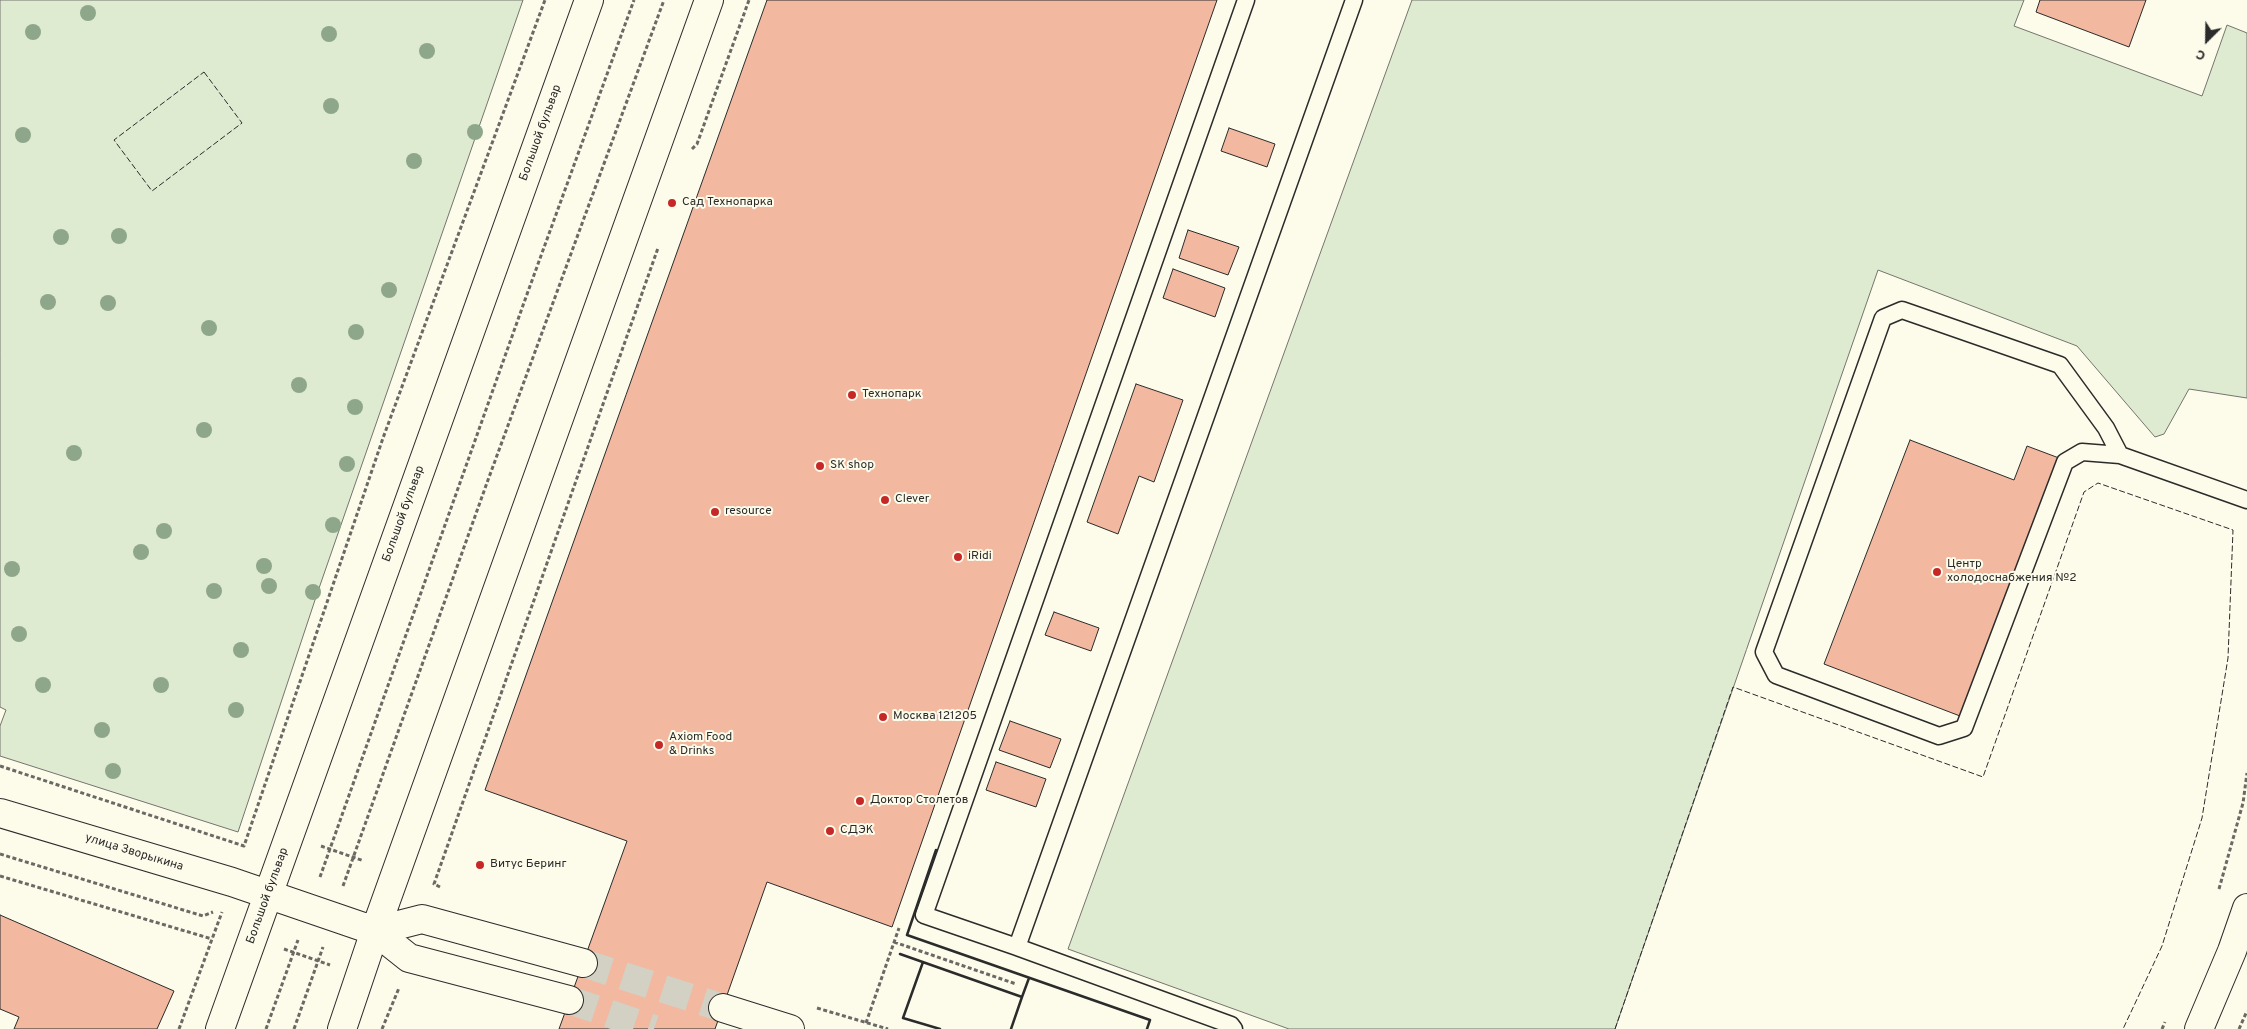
<!DOCTYPE html>
<meta charset="utf-8">
<style>
body{margin:0}
#map{position:relative;width:2247px;height:1029px;overflow:hidden;background:#fdfbea;font-family:Overpass,sans-serif}
canvas{display:block}
.north{position:absolute;left:2182px;top:15px;width:50px;height:50px;-webkit-text-stroke:4px #fdfbea;paint-order:stroke;rotate:203deg;font-size:14px;font-weight:700;line-height:20px;text-align:center;color:#2b2b2b}
.north::after{content:'';display:block;margin:auto;width:18px;height:22px;background:#2b2b2b;clip-path:polygon(50% 0,100% 100%,50% 72%,0 100%)}
</style>
<div id="map">
<canvas width="2247" height="1029"></canvas>
<div class="north">С</div>
</div>
<script>
const ctx = document.querySelector('canvas').getContext('2d');
ctx.lineJoin = 'round';
function fill(path, color) { ctx.fillStyle = color; ctx.fill(path, 'evenodd'); }
const toPath = rows => new Path2D(rows.map(r => 'M' + r).join(''));
function stroke(path, color, width, dash) { ctx.strokeStyle = color; ctx.lineWidth = width; ctx.lineCap = dash ? 'butt' : 'round'; ctx.setLineDash(dash || []); ctx.stroke(path); }
function label(font, color, halo, rows, align = 'center') {
  ctx.font = font + ' Overpass,sans-serif'; ctx.lineWidth = 4; ctx.setLineDash([]); ctx.textBaseline = 'middle'; ctx.strokeStyle = halo; ctx.fillStyle = color; for (const [text, x, y, turn = 0] of rows) {
    ctx.save(); ctx.translate(x, y); ctx.rotate((+turn || 0) * Math.PI / 180); ctx.textAlign = isNaN(turn) ? turn : align; if (halo) ctx.strokeText(text, 0, 0); ctx.fillText(text, 0, 0); ctx.restore();
  }
}
const green = toPath([
 [0,0,523,0,317,594,238,832,0,756,0,726,6,710,0,707,0,0],
 [1412,0,2024,0,2014,26,2202,96,2227,25,2247,33,2247,398,2189,389,2164,434,2155,437,2077,346,1878,270,1615,1029,1289,1029,1068,949,1412,0]
]);
const building = toPath([
 [767,0,1217,0,892,927,767,882,715,1029,559,1029,627,841,485,790,767,0],
 [2040,0,2146,0,2129,47,2036,12,2040,0],
 [1229,128,1275,144,1267,167,1221,151,1229,128],
 [1188,230,1239,247,1228,275,1179,258,1188,230],
 [1173,269,1225,288,1215,317,1163,298,1173,269],
 [1136,384,1183,400,1154,482,1139,476,1118,534,1087,522,1136,384],
 [1910,440,2014,480,2027,446,2059,458,1960,716,1824,664,1910,440],
 [1054,612,1099,628,1091,651,1045,635,1054,612],
 [1010,721,1061,739,1050,768,999,750,1010,721],
 [996,762,1046,779,1036,807,986,790,996,762],
 [0,915,174,991,157,1029,14,1029,19,1017,0,1009,0,915]
]);
const streetTunnel = toPath([
 [583,963,723,1008],
 [569,1000,654,1029]
]);
const path = toPath([
 [692,149,697,144,749,0],
 [0,766,244,846,383,438,545,0],
 [321,846,364,861],
 [0,854,203,916,213,912],
 [0,876,212,939],
 [320,877,526,297,634,0],
 [343,886,488,480,664,0],
 [440,887,434,884,658,248],
 [2219,889,2243,803,2247,773],
 [894,942,1016,984],
 [284,949,330,965],
 [817,1008,888,1029],
 [866,1023,899,928],
 [179,1029,222,912],
 [266,1029,298,940],
 [294,1029,323,947],
 [382,1029,399,988],
 [2162,1029,2165,1022],
 [2239,1029,2247,1011]
]);
const lane = toPath([
 [2120,455,2106,428,2060,365,1902,310,1883,318,1764,652,1776,675,1939,736,1964,728,2065,462,2082,452,2120,455,2247,500],
 [1017,947,924,915,1246,0],
 [1234,1029,1231,1025,1017,947,1354,0]
]);
const street = toPath([
 [0,813,232,882,375,931,409,958,569,1000],
 [375,931,422,919,583,963],
 [723,1008,790,1029],
 [220,1029,589,0],
 [342,1029,375,931,709,0],
 [2199,1029,2232,951,2247,908]
]);
const fence = toPath([
 [204,72,242,123,152,191,114,140,204,72],
 [1615,1029,1733,687,1983,777,2084,492,2098,483,2233,530,2228,658,2202,818,2162,946,2123,1029]
]);
const wall = toPath([
 [936,850,907,935,1150,1020,1147,1029],
 [900,954,1022,997,1029,978],
 [923,962,903,1018,940,1029],
 [1011,1029,1022,997]
]);
const trees = [
 [88,13],
 [33,32],
 [329,34],
 [427,51],
 [331,106],
 [475,132],
 [23,135],
 [414,161],
 [119,236],
 [61,237],
 [389,290],
 [48,302],
 [108,303],
 [209,328],
 [356,332],
 [299,385],
 [355,407],
 [204,430],
 [74,453],
 [347,464],
 [333,525],
 [164,531],
 [141,552],
 [264,566],
 [12,569],
 [269,586],
 [214,591],
 [313,592],
 [19,634],
 [241,650],
 [43,685],
 [161,685],
 [236,710],
 [102,730],
 [113,771]
];
const markers = [
 [672,203,5,"#c62828"],
 [852,395,5,"#c62828"],
 [820,466,5,"#c62828"],
 [885,500,5,"#c62828"],
 [715,512,5,"#c62828"],
 [958,557,5,"#c62828"],
 [1937,572,5,"#c62828"],
 [883,717,5,"#c62828"],
 [659,745,5,"#c62828"],
 [860,801,5,"#c62828"],
 [830,831,5,"#c62828"],
 [480,865,5,"#c62828"]
];
const streetNames = [
 ["Большой бульвар",541,133,-70],
 ["Большой бульвар",404,514,-70],
 ["улица Зворыкина",134,853,17],
 ["Большой бульвар",268,896,-70]
];
const poiNames = [
 ["Сад Технопарка",682,203],
 ["Технопарк",862,395],
 ["SK shop",830,466],
 ["Clever",895,500],
 ["resource",725,512],
 ["iRidi",968,557],
 ["Центр",1947,565],
 ["холодоснабжения №2",1947,579],
 ["Москва 121205",893,717],
 ["Axiom Food",669,738],
 ["& Drinks",669,752],
 ["Доктор Столетов",870,801],
 ["СДЭК",840,831],
 ["Витус Беринг",490,865]
];
fill(green, '#deebd1');
stroke(green, '#74746e', 1);
fill(building, '#f2b8a0');
stroke(building, '#2b2b2b', 1);
stroke(streetTunnel, '#d3d1c4', 28, [28, 14]);
stroke(lane, '#2b2b2b', 19);
stroke(street, '#2b2b2b', 30);
stroke(path, '#6a6964', 3, [4, 2.5]);
stroke(lane, '#fdfbea', 16);
stroke(street, '#fdfbea', 28);
stroke(fence, '#2b2b2b', 1, [6, 2.5]);
stroke(wall, '#2b2b2b', 2.5);
ctx.fillStyle = '#8ea78a';
for (const [x, y] of trees) { ctx.beginPath(); ctx.arc(x, y, 8, 0, 2 * Math.PI); ctx.fill(); }
for (const [x, y, r, color] of markers) { const dot = new Path2D(); dot.arc(x, y, r, 0, 2 * Math.PI); ctx.fillStyle = color; ctx.fill(dot); stroke(dot, '#fdfbea', 2); }
label('12px', '#2b2b2b', '#fdfbea', streetNames);
label('12px', '#2b2b2b', '#fdfbea', poiNames, 'left');
</script>
